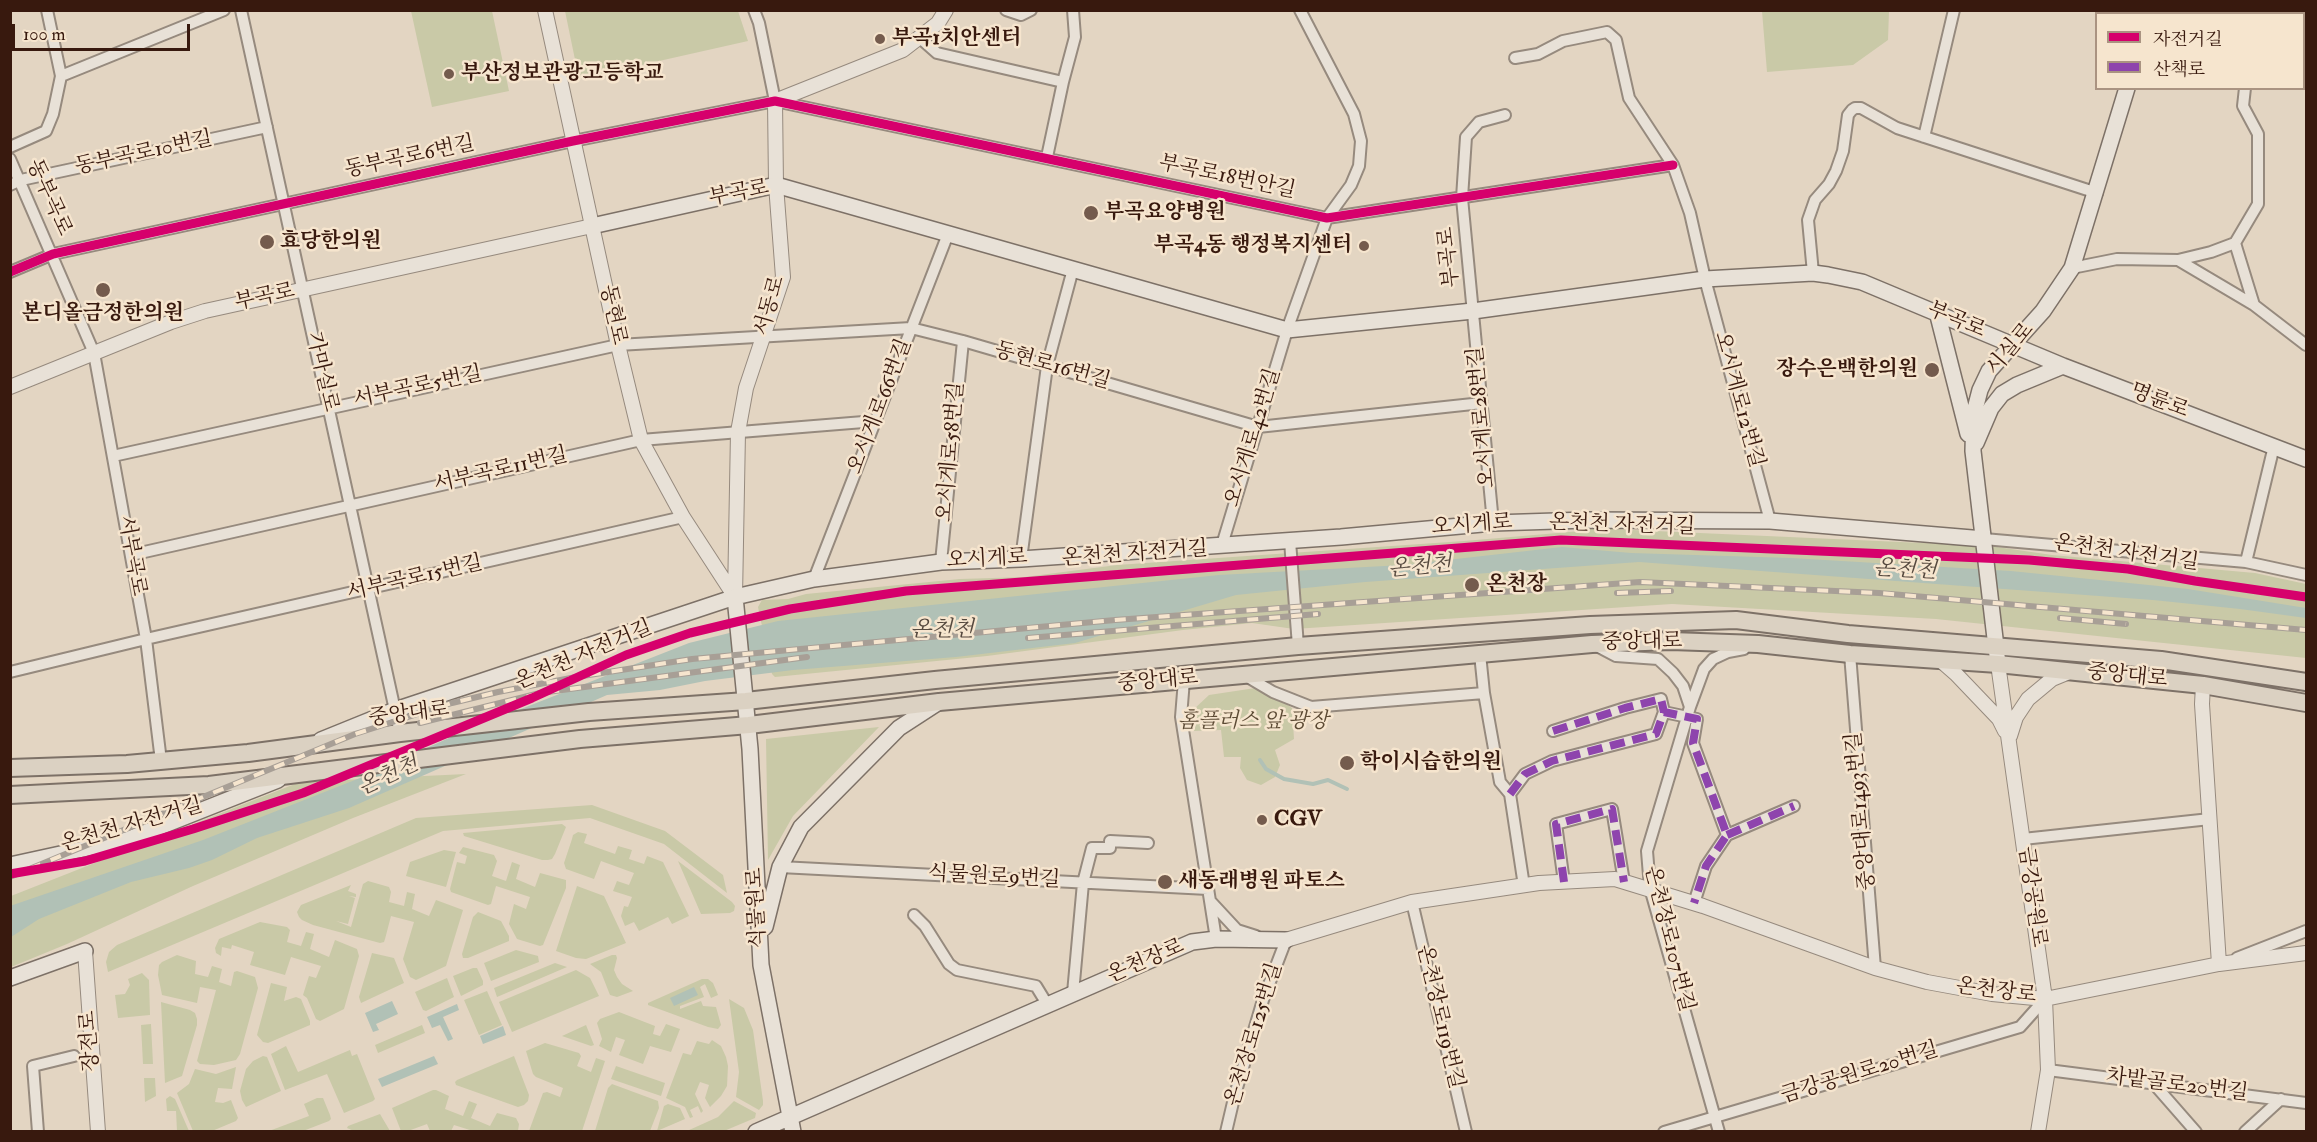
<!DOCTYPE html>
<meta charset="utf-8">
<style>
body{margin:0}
#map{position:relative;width:2317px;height:1142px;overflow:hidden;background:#e3d5c2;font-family:"IM FELL Double Pica","Noto Serif KR",serif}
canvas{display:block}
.frame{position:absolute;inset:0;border:12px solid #38190e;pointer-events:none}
.legend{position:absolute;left:2095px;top:12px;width:210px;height:78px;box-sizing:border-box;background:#f6e5ce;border:2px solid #aa9381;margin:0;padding:8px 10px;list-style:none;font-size:18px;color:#38190e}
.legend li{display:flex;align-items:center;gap:12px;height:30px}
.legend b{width:30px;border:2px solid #aa9381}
.scale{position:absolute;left:12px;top:24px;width:178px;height:27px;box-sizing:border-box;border:3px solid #38190e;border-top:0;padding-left:8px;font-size:18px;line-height:21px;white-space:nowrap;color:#38190e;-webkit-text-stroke:4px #f6e5ce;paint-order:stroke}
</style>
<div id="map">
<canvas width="2317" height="1142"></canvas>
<div class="frame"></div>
<ul class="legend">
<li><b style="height:8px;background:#d6006c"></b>자전거길</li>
<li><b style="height:8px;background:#8e44ad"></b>산책로</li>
</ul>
<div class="scale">100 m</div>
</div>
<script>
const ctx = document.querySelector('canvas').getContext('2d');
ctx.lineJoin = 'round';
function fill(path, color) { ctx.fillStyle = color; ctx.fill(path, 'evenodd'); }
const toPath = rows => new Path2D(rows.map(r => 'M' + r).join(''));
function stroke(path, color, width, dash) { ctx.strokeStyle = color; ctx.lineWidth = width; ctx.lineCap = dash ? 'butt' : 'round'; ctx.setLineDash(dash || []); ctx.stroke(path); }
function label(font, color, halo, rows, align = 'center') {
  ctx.font = font + ' "IM FELL Double Pica","Noto Serif KR",serif'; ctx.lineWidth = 5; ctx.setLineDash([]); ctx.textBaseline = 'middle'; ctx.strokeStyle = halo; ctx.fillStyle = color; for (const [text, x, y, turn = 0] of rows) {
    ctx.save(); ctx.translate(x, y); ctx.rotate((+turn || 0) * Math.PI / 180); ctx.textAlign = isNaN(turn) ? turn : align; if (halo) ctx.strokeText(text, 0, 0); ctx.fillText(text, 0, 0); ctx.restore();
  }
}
const green = toPath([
 [411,11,492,11,509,91,432,107],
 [565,11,738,11,748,41,579,79],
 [1762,11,1889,11,1888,40,1853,65,1767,72],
 [1588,528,1990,546,2052,555,2255,573,2306,584,2306,658,1936,619,1672,604,1294,629,1252,623,1183,630,987,656,775,677,772,674,758,607,762,600,788,599,806,594,960,579,1025,577,1117,565,1464,541,1581,531],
 [1262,687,1292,708,1294,739,1275,750,1280,765,1275,777,1261,785,1247,780,1240,768,1241,757,1224,757,1221,730,1192,731,1193,710,1209,695],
 [879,727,793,816,768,860,766,739],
 [466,774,353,818,193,886,67,944,11,967,11,896,300,782],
 [592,805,665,831,723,875,727,893,664,844,590,818,443,831,108,972,106,962,109,952,117,945,416,818],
 [562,824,566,827,555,854,552,859,548,860,542,860,464,836,463,833],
 [578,832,587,834,584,843,615,854,618,846,632,850,629,859,644,864,647,856,663,862,689,916,672,924,668,917,639,931,634,922,625,926,621,916,624,906,628,907,632,897,613,891,617,881,629,885,634,873,601,861,594,879,566,869,564,863,572,839,573,835],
 [463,847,494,855,497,861,492,876,506,881,512,862,520,865,516,879,535,887,540,873,566,880,566,888,543,945,540,946,517,939,509,924,514,904,526,909,530,897,496,886,491,904,488,905,451,892,450,889,457,862,465,864,467,856,459,853],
 [444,850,456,852,446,887,406,876,410,862],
 [678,861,732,902,735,906,734,911,730,913,701,914],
 [368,881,389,887,391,892,389,902,404,906,407,892,415,894,412,909,429,916,436,900,463,910,446,966,416,980,410,977,403,959,414,922,391,916,385,939,384,942,380,943,313,925,302,920,299,917,297,912,301,905,351,885,348,891,356,894,356,897,349,896,355,898,348,924,336,921,351,927,363,884],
 [577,886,604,896,626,943,586,959,576,958,556,951],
 [478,912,501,921,509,936,509,941,468,958,463,958,462,954,473,917],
 [260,922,287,927,290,930,287,942,301,946,306,932,314,934,310,949,329,957,335,940,357,949,359,956,344,1009,320,1021,316,1019,307,998,303,995,309,976,316,978,321,966,291,957,285,975,250,965,254,952,232,945,231,949,222,947,221,956,216,953,215,948,219,939],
 [516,950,538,956,539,962,491,981,484,963],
 [372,953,394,958,404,983,361,1003,359,997],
 [177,955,196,961,195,974,208,977,212,966,222,969,219,982,231,986,234,972,237,971,255,977,258,988,240,1054,236,1060,214,1065,200,1064,197,1061,216,990,200,987,197,1003,162,995,158,975,159,965,162,962],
 [612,955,616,955,617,958,614,970,617,977,622,984,633,991,617,997,610,995,601,972,590,964],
 [555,963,567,967,497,997,494,988],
 [473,968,477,968,483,981,483,985,461,996,453,976],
 [576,970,590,978,599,996,512,1032,499,1002],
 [142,973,149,980,150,1015,118,1018,115,995,125,994,130,985,128,979],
 [447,978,454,997,426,1011,423,1010,415,992],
 [702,979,708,979,713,983,718,995,711,998,705,984,700,987,704,997,680,1006,680,1009,701,1001,703,1006,716,1007,721,1025,718,1029,708,1027,648,1005,648,1003],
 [271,983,287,987,284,1001,296,997,301,999,310,1021,310,1025,268,1043,263,1042,257,1035],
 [487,991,502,1025,479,1035,464,1000],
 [729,999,744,1008,753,1030,763,1101,763,1105,759,1110,736,1097,739,1072],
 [161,1002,190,1010,195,1013,197,1019,197,1025,182,1076,165,1083],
 [619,1012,655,1026,653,1034,660,1036,666,1024,680,1029,671,1052,650,1046,643,1064,619,1055,625,1040,616,1037,611,1052,599,1046,602,1039,597,1023,600,1019],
 [151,1024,153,1064,143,1064,141,1025],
 [422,1025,425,1033,378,1053,375,1045],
 [586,1025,594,1045,591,1046,562,1036],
 [712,1040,721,1046,726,1057,728,1066,727,1086,721,1096,710,1107,705,1098,709,1085,700,1082,695,1094,703,1111,701,1113,698,1106,690,1110,693,1117,690,1118,685,1107,666,1098,683,1053,691,1055,697,1041,709,1044],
 [545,1043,579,1053,581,1056,577,1066,591,1072,596,1058,605,1061,582,1131,529,1131,543,1093,547,1092,560,1097,563,1088,536,1077,533,1074,526,1051],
 [286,1046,298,1072,350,1050,352,1056,357,1054,375,1099,373,1101,344,1113,327,1074,285,1090,271,1054],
 [263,1056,267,1057,281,1091,246,1107,242,1100,240,1091,246,1069,253,1061],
 [514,1056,529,1095,528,1101,524,1105,518,1107,456,1085,455,1082,457,1080],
 [616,1066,665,1083,661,1096,611,1079],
 [236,1067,232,1089,218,1088,215,1102,223,1103,231,1100,238,1118,236,1121,212,1131,193,1131,177,1093,189,1084,195,1069,216,1074],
 [144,1078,155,1078,156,1096,145,1102],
 [612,1084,658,1101,659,1108,650,1131,595,1131,608,1088],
 [433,1090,436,1090,449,1096,445,1109,463,1116,469,1101,477,1104,471,1118,490,1126,497,1113,516,1118,519,1124,518,1131,473,1131,454,1125,451,1131,430,1131,427,1124,408,1131,401,1131,392,1108],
 [170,1096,175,1099,189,1131,177,1131,176,1111,167,1111,166,1099],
 [317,1098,323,1098,330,1115,331,1119,329,1121,303,1131,269,1131,309,1116,304,1104],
 [734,1101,756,1113,755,1118,724,1131,687,1131,718,1117],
 [668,1104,680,1108,685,1119,657,1131,664,1106],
 [380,1114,390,1131,354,1131,347,1128,348,1126]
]);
const water = toPath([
 [1562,547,1631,553,1791,558,2011,571,2188,589,2306,608,2306,618,2240,609,2153,600,1639,562,1365,582,1236,595,1075,643,956,657,793,670,705,681,660,690,607,695,349,808,257,838,212,860,189,868,131,882,39,919,11,937,10,906,203,840,360,778,460,733,689,643,778,621,1219,575,1403,565],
 [694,987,698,995,674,1006,670,998],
 [392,1001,398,1014,376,1024,379,1030,373,1032,365,1013],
 [457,1004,459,1010,443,1017,453,1039,448,1041,440,1025,432,1028,427,1017],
 [503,1026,506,1035,483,1044,480,1036],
 [434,1056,438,1064,382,1087,378,1079]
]);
const stream = toPath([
 [1260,760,1266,769,1284,779,1313,784,1328,780,1347,789]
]);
const minor = toPath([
 [241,10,400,733],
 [754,10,759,23,775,101],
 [1006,10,1021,15,1031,10],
 [2253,14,2253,10],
 [920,38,937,53,1063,82],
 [1515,58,1538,54,1563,41,1607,32,1616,40,1629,98,1673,165,1690,213,1705,279,1770,521],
 [61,76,224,10],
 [1924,137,1954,10],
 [10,147,46,131,53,114,61,76,47,10],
 [1047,157,1063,82,1075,37,1073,10],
 [10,159,94,353,146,639,161,761],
 [10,185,21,180,267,127],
 [2235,243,2254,305],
 [2178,260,2254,305,2306,345],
 [2072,268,2117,259,2178,260,2211,252,2235,243,2258,204,2258,134,2243,106,2245,88],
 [10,272,53,254,573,141,775,101,1327,218,1673,165],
 [1813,273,1808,220,1815,200,1829,184,1836,171,1843,151,1848,115,1852,110,1855,108,1861,108,1897,128,2097,193],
 [113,456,618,345,911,328,963,341,1258,427,1482,403],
 [1493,523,1462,198,1466,137,1479,122,1505,115],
 [1984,539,2246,562,2306,575],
 [1290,541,1298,646],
 [1222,545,1287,330,1327,218,1351,185,1359,166,1361,141,1354,114,1300,10],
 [131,555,641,440,876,421],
 [1021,559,1047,366,1073,269],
 [941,562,963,341],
 [2246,562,2274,446],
 [814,579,948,234],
 [1597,646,1616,656,1658,659,1673,673,1683,686,1690,707],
 [1480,654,1484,693,1500,782,1510,794],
 [1850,654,1875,968],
 [10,672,146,639,683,517],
 [1246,676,1273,692,1311,707,1484,693],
 [1184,680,1181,717,1216,939],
 [1553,731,1625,708,1661,699,1664,712],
 [1727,835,1794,806],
 [2023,839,2210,819],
 [780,867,1208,889],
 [1564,882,1556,824,1612,809,1624,882],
 [1524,886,1510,794,1525,774,1552,761,1656,734,1664,712,1697,719,1693,743,1727,835,1706,866,1694,903],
 [1211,902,1237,930,1256,936],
 [1412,902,1466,1132],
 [914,915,925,926,949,964,957,970,1036,986,1047,1004],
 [2237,958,2306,931],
 [1073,993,1083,883,1092,848,1110,848,1110,841,1148,843],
 [2048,1070,2306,1103],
 [2154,1084,2196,1132],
 [38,1132,33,1066,74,1056],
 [1226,1132,1234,1098,1263,1000,1286,940],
 [1664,1132,2020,1027,2045,999],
 [1719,1132,1650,888,1647,851,1690,707,1704,669,1713,659,1728,652,1744,649],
 [2245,1132,2281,1099]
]);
const tertiary = toPath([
 [545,10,618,345,641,440,683,517,735,597],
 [10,387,171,322,205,311,592,226],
 [735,597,738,432,746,388,783,277,776,185,775,101,903,50,938,23,946,10],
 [1940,660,1956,674,1999,719,2005,731],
 [1998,664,2045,999,2048,1070,2038,1132],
 [2203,685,2202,704,2219,964],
 [2010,736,2016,717,2028,699,2052,679,2069,672],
 [1286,940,1412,902,1539,883,1615,879,1703,906,1875,968,1927,982,1992,994,2045,999,2219,964,2306,953],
 [85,951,98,1132]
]);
const secondary = toPath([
 [2147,14,2148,10],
 [592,226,776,185,1287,330,1473,311,1705,279,1813,273,1828,275,1862,282,2063,366,2306,459],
 [1937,312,1968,434],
 [1976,443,1991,408,2002,394,2017,385,2063,366],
 [735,597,750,749,761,965,793,1132],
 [1998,664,1973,451,1974,413,1980,390,1989,371,2043,311,2072,268,2127,88],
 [321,740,395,710,735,597,814,579,941,562,1021,559,1341,537,1493,523,1587,520,1770,521,1984,539],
 [10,865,129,839,278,780],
 [765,927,780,867,801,827,899,728,939,702],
 [10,978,85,951],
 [756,1132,1192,942,1216,939,1286,940]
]);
const primary = toPath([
 [10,768,127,764,248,753,400,733,589,712,746,701,935,680,1298,646,1590,625,1736,620,1848,634,2161,660,2306,682],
 [10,795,209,785,580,739,749,725,939,702,1592,644,1671,641,1758,644,1850,654,1998,664,2203,685,2306,703]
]);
const rail = toPath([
 [1617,593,1671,591],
 [2060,618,2126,624],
 [1028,638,1318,614],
 [420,723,540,693,807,657],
 [10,877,355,734,452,703,498,692,576,677,692,659,1115,620,1640,582,1879,593,2306,630]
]);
const quiet = toPath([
 [1553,731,1625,708,1661,699,1664,712],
 [1510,794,1525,774,1552,761,1656,734,1664,712,1697,719,1693,743,1727,835,1706,866,1694,903],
 [1727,835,1794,806],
 [1564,882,1556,824,1612,809,1624,882]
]);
const cycleway = toPath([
 [10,272,53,254,573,141,775,101,1327,218,1673,165],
 [10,874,85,861,193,829,303,793,532,698,626,655,690,633,790,609,906,591,1561,540,2029,560,2128,569,2195,581,2306,597]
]);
const markers = [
 [880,39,6,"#745b4d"],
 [449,74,6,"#745b4d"],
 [1091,213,8,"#745b4d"],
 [267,242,8,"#745b4d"],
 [1364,246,6,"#745b4d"],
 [103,290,8,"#745b4d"],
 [1932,370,8,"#745b4d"],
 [1472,585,8,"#745b4d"],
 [1347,763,8,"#745b4d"],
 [1262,820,6,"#745b4d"],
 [1165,882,8,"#745b4d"]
];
const poiNames = [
 ["부곡1치안센터",892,39],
 ["부산정보관광고등학교",461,74],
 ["부곡요양병원",1104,213],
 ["효당한의원",280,242],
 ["부곡4동 행정복지센터",1352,246,"right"],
 ["본디올금정한의원",103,314,"center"],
 ["장수은백한의원",1918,370,"right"],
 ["온천장",1486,585],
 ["학이시습한의원",1360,763],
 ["CGV",1274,820],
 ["새동래병원 파토스",1178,882]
];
const streetNames = [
 ["동부곡로10번길",144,154,-12],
 ["동부곡로6번길",410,158,-12],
 ["부곡로18번안길",1227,178,12],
 ["부곡로",739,194,-11],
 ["동부곡로",48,198,66],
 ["부곡로",1450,257,-96],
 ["부곡로",265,298,-12],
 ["서동로",771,306,-74],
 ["동현로",612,315,78],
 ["부곡로",1956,321,23],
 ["시실로",2011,350,-50],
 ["동현로16번길",1052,367,16],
 ["가마실로",321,372,77],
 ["서부곡로5번길",418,388,-12],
 ["오시게로12번길",1738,400,75],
 ["명륜로",2159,402,21],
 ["오시게로66번길",881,407,-69],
 ["오시게로28번길",1483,417,-95],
 ["오시게로42번길",1254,438,-73],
 ["오시게로58번길",952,452,-85],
 ["서부곡로11번길",501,471,-13],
 ["오시게로",1472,526,-4],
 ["온천천 자전거길",1622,526,2],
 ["온천천 자전거길",2126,554,8],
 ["온천천 자전거길",1135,555,-4],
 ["서부곡로",131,556,80],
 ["오시게로",987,560,-3],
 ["서부곡로15번길",415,579,-13],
 ["중앙대로",1642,643,-1],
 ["온천천 자전거길",584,656,-23],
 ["중앙대로",2127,677,6],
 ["중앙대로",1158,682,-5],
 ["중앙대로",409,715,-7],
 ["중앙대로1493번길",1862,811,-95],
 ["온천천 자전거길",132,826,-16],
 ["식물원로9번길",994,878,3],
 ["금강공원로",2031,897,82],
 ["식물원로",758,908,-93],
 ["온천장로107번길",1668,939,76],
 ["온천장로",1146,962,-23],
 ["온천장로",1996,992,7],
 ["온천장로119번길",1439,1017,77],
 ["온천장로125번길",1255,1035,-73],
 ["장전로",91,1041,-94],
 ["금강공원로20번길",1860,1074,-17],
 ["차밭골로20번길",2177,1086,7]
];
const parkNames = [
 ["홈플러스 앞 광장",1253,722]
];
const waterNames = [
 ["온천천",1420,568,-5],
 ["온천천",1905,571,3],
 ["온천천",942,631],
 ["온천천",389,777,-25]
];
fill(green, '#c9c9a7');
fill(water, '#b1c1b6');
stroke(stream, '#b1c1b6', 4);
stroke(minor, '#968a7e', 14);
stroke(tertiary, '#968a7e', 16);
stroke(secondary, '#7d7167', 18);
stroke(primary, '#7d7167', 20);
stroke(minor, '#e8e1d7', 10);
stroke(tertiary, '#e8e1d7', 14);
stroke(secondary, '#e8e1d7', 15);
stroke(primary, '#dbd1c2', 16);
stroke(rail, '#a89f96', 6);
stroke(rail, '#f6e5ce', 4, [11]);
stroke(quiet, '#8e44ad', 8, [15, 8]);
stroke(cycleway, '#d6006c', 9);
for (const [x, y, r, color] of markers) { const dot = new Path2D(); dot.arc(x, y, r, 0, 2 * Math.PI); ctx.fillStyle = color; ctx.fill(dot); stroke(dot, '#f6e5ce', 2); }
label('bold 21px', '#38190e', '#f6e5ce', poiNames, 'left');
label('21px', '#38190e', '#f6e5ce', streetNames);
label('italic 21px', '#5d4b35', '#f6e5ce', parkNames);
label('italic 22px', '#56493f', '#f6e5ce', waterNames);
</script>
